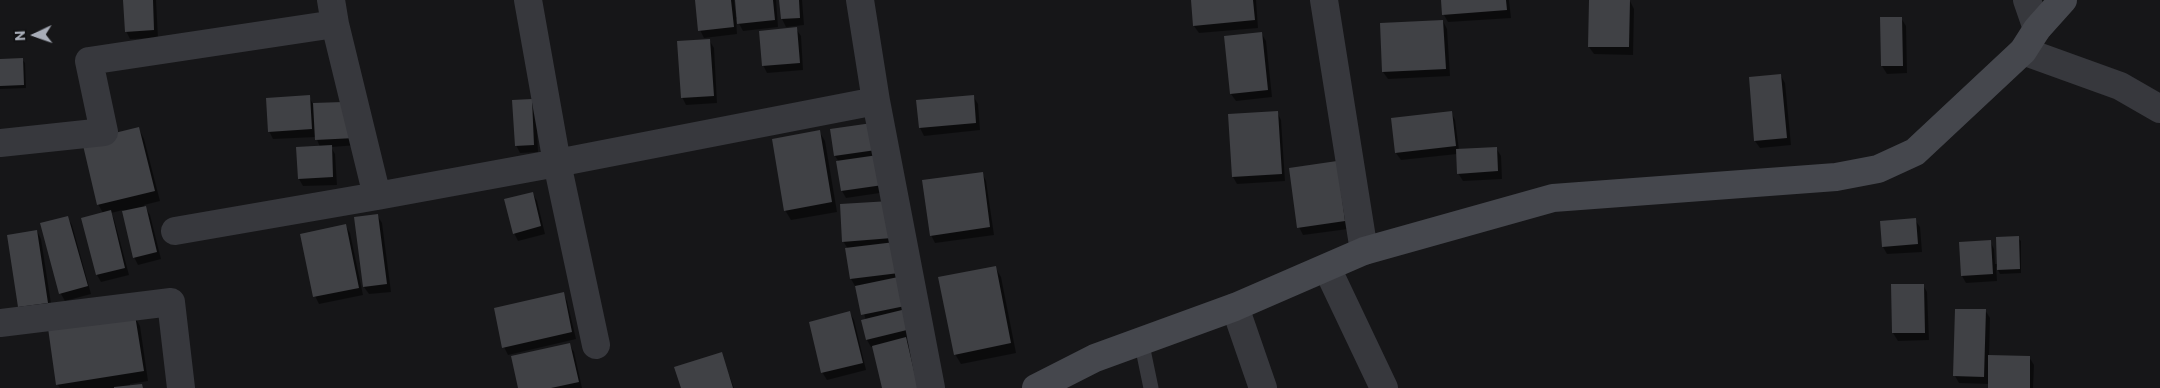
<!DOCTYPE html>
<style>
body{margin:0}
#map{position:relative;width:2160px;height:388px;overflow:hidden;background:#161618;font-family:Commissioner,sans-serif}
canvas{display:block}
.north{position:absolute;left:10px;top:10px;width:50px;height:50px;-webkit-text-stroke:4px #111113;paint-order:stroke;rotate:267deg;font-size:14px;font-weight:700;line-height:20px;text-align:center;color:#a8adb8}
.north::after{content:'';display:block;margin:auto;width:18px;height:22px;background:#a8adb8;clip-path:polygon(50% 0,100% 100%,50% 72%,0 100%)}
</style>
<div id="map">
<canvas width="2160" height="388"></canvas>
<div class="north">N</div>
</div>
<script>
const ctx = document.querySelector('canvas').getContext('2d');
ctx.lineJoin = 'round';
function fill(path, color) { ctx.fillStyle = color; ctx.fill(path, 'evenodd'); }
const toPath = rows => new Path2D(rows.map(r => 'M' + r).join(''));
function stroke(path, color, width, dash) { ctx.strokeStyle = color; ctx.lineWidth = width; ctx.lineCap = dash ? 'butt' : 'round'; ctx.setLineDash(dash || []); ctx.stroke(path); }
const shadow = toPath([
 [125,0,156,0,158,38,130,39,126,31],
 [697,0,734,0,736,17,738,17,737,0,776,0,778,27,743,31,736,18,737,34,704,38,700,30],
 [780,0,802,0,804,25,786,27,782,19],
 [1192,0,1256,0,1258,28,1199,33,1194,26],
 [1442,0,1509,0,1511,18,1448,22,1444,15],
 [1630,1,1634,9,1633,55,1594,54,1589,47],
 [1901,18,1906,26,1907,73,1887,74,1882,66,1881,19],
 [1443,21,1447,29,1450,76,1388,79,1383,72],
 [796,29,801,36,803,70,767,73,763,65],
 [1261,33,1266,41,1272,97,1236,101,1231,94],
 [709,40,714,48,717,103,686,105,682,97],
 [22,59,25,63,26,88,0,89,0,60],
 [1781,76,1785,83,1791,145,1760,148,1755,141],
 [973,96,978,104,980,130,924,136,920,128],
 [309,97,313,104,358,145,331,147,335,154,337,185,303,186,299,179,320,147,316,137,273,139,269,131],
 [531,100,536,107,538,152,520,153,516,145],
 [1277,112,1281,120,1285,181,1237,184,1233,177],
 [1451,112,1455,120,1459,150,1496,148,1501,156,1502,179,1463,181,1458,173,1457,154,1401,160,1396,153],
 [871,125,893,191,846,198,842,191,839,162,835,156],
 [139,129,144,139,160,201,144,205,150,215,161,259,138,265,134,257,123,210,111,213,114,219,129,275,101,282,97,275,103,213,98,204],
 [819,131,825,141,837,212,791,220,785,210],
 [1336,162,1348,229,1303,235,1299,227],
 [982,173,986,181,994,235,935,243,931,235],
 [533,194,537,201,545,234,518,241,514,233],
 [889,202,914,337,906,339,910,346,920,388,883,388,873,347,871,347,867,340,863,320,866,320,855,286,851,279,848,249,843,241],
 [377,215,382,223,391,292,369,294,364,287,355,218],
 [67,217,72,225,91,294,65,301,61,294,41,224],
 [1915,220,1920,227,1922,252,1887,254,1883,247],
 [345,225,350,233,363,295,319,304,315,296],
 [37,231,41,239,52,310,19,307],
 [2018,238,2021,241,2021,273,2000,274,1996,266,1997,281,1966,283,1962,276,1990,241,1994,249,1995,264,1998,264],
 [995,267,1001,277,1016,353,961,364,955,354],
 [1923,285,1927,292,1929,340,1898,341,1893,333,1893,286],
 [563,293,567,301,576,339,508,355,504,347],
 [1985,310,1990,318,1989,357,2029,357,2034,365,2033,388,1989,388,1989,384,1959,383,1955,376],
 [850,313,854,320,866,370,827,380,822,372],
 [134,316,140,326,148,381,130,384,130,386,142,385,143,388,60,388,57,384],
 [569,344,574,352,582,388,519,388],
 [721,354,734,388,682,388]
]);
const building = toPath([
 [123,0,153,0,154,30,125,32],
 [695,0,731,0,734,27,698,31],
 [735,0,773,0,775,20,737,24],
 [779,0,799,0,800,18,781,19],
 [1191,0,1253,0,1255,20,1193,26],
 [1441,0,1506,0,1507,10,1442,15],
 [1589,0,1630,0,1629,47,1588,47],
 [1880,17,1902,17,1903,66,1881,66],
 [1443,20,1446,69,1382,72,1380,23],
 [797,27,800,63,762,66,759,31],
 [1262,32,1268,90,1230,94,1224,36],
 [710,39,714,96,681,98,677,41],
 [23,58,24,85,0,86,0,59],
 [1781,74,1787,138,1754,141,1749,77],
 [310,95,312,129,268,132,266,98],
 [974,95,976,123,919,128,916,100],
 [532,99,534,145,515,146,512,100],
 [343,102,355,138,315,140,313,103],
 [1278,111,1282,174,1232,177,1228,114],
 [1452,111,1456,146,1395,153,1391,118],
 [872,123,876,150,834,156,830,129],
 [139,127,155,191,97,205,82,141],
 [820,130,832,202,784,211,772,139],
 [332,145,333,177,298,179,296,147],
 [1497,147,1498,171,1457,174,1456,149],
 [885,154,890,184,841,191,836,161],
 [1337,161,1345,221,1297,228,1289,168],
 [983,172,990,227,930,236,922,180],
 [533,192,541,226,513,234,504,199],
 [890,201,892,238,842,242,840,204],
 [146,206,157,252,133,258,122,211],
 [111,210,125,268,96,275,81,218],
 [378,214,387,284,363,287,354,217],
 [68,216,88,286,59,294,40,223],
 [1916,218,1918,244,1882,247,1880,221],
 [346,224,359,288,313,297,300,234],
 [37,230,48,303,18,307,7,235],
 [2019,236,2020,269,1997,270,1996,237],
 [1991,240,1993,274,1961,276,1959,242],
 [895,242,899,273,850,279,845,248],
 [996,266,1011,343,954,355,938,277],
 [903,276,910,305,861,315,855,286],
 [1891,284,1924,284,1925,333,1892,333],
 [564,292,572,332,502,348,494,308],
 [906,309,911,329,866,340,861,320],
 [1955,309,1986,309,1984,377,1953,376],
 [850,311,863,363,821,373,809,322],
 [135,315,144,371,56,385,48,328],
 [906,337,918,388,882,388,872,346],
 [570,343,579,382,551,388,518,388,511,356],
 [722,352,733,388,681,388,674,367],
 [1988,355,2030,356,2030,388,1988,388],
 [142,384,143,388,114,388,114,387]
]);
const service = toPath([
 [1141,340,1151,388]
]);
const minor = toPath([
 [331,0,335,24],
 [528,0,557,163,596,345],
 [860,0,876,101],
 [1324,0,1364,251],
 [2027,0,2037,29],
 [2023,51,2120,86,2160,109],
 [0,143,104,132,89,61,335,24,377,196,557,163,876,101,931,388],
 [175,231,377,196],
 [1327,268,1384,388],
 [1235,307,1263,388],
 [0,323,171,302,181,388]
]);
const secondary = toPath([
 [1036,388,1095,358,1235,307,1364,251,1553,198,1836,177,1878,169,1915,152,2023,51,2037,29,2063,0]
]);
fill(shadow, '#0007');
fill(building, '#404145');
stroke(service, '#37383d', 15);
stroke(minor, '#37383d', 28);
stroke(secondary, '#45474d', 28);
</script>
